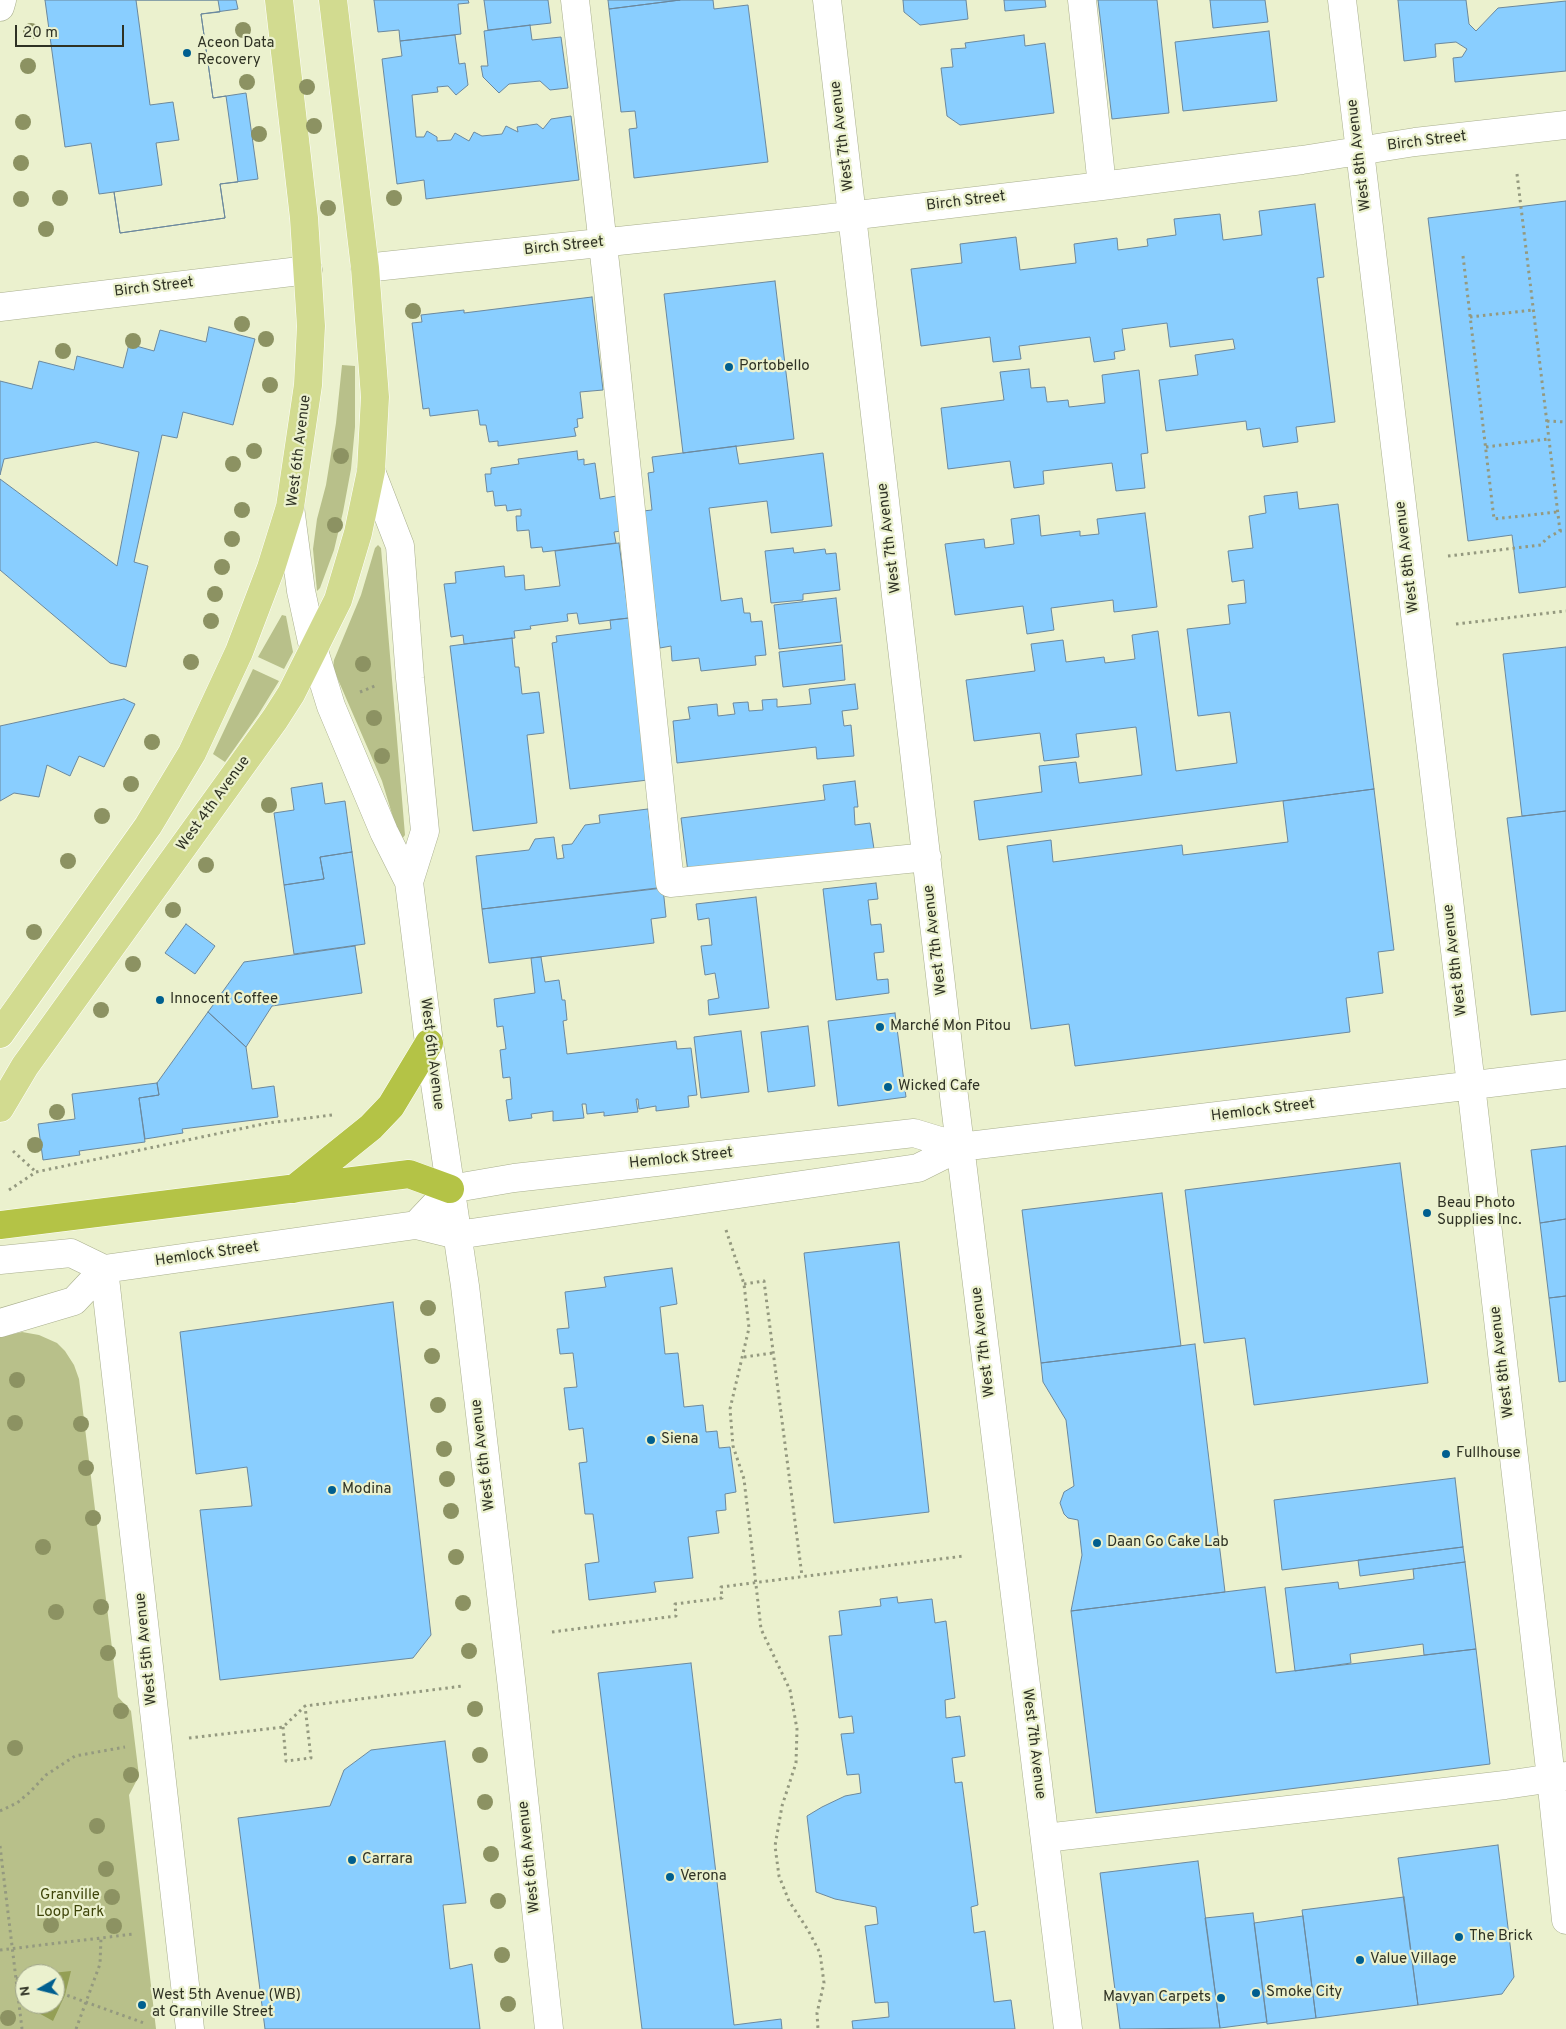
<!DOCTYPE html>
<meta charset="utf-8">
<style>
body{margin:0}
#map{position:relative;width:1566px;height:2029px;overflow:hidden;background:#ebf1ce;font-family:Overpass,sans-serif}
canvas{display:block}
.north{position:absolute;left:15px;top:1964px;width:50px;height:50px;box-sizing:border-box;background:#ebf1ce;border:1px solid #a0a58a;border-radius:50%;rotate:262deg;font-size:14px;font-weight:700;line-height:20px;text-align:center;color:#2f3224}
.north::after{content:'';display:block;margin:auto;width:18px;height:22px;background:#005f8f;clip-path:polygon(50% 0,100% 100%,50% 72%,0 100%)}
.scale{position:absolute;left:15px;top:25px;width:109px;height:22px;box-sizing:border-box;border:2px solid #2f3224;border-top:0;padding-left:6px;font-size:15px;line-height:18px;white-space:nowrap;color:#2f3224;-webkit-text-stroke:4px #ebf1ce;paint-order:stroke}
</style>
<div id="map">
<canvas width="1566" height="2029"></canvas>
<div class="north">N</div>
<div class="scale">20 m</div>
</div>
<script>
const ctx = document.querySelector('canvas').getContext('2d');
ctx.lineJoin = 'round';
function fill(path, color) { ctx.fillStyle = color; ctx.fill(path, 'evenodd'); }
const toPath = rows => new Path2D(rows.map(r => 'M' + r).join(''));
function stroke(path, color, width, dash) { ctx.strokeStyle = color; ctx.lineWidth = width; ctx.lineCap = dash ? 'butt' : 'round'; ctx.setLineDash(dash || []); ctx.stroke(path); }
function label(font, color, halo, rows, align = 'center') {
  ctx.font = font + ' Overpass,sans-serif'; ctx.lineWidth = 4.5; ctx.setLineDash([]); ctx.textBaseline = 'middle'; ctx.strokeStyle = halo; ctx.fillStyle = color; for (const [text, x, y, turn = 0] of rows) {
    ctx.save(); ctx.translate(x, y); ctx.rotate((+turn || 0) * Math.PI / 180); ctx.textAlign = isNaN(turn) ? turn : align; if (halo) ctx.strokeText(text, 0, 0); ctx.fillText(text, 0, 0); ctx.restore();
  }
}
const green = toPath([
 [342,365,355,366,355,427,351,469,343,512,334,550,320,588,317,591,313,549,317,519,326,485,336,423],
 [378,545,381,548,405,835,402,839,399,837,382,781,333,668,334,660,361,595,375,548],
 [282,615,286,616,293,652,284,669,258,657],
 [253,669,279,681,258,715,225,762,213,754],
 [22,1332,39,1335,57,1343,65,1351,74,1365,79,1379,118,1697,131,1711,139,1776,129,1795,156,2029,0,2029,0,1337],
 [25,1974,55,1974,55,2004,25,2004]
]);
const water = toPath([
 [71,1971,65,1995,53,2021,35,2011,35,2004,55,2004,55,1974,43,1974]
]);
const building = toPath([
 [45,0,236,0,238,9,201,14,213,98,246,93,258,179,220,184,225,218,120,233,114,192,99,194,91,143,65,147,45,0],
 [136,0,218,0,220,12,201,14,213,98,226,96,238,182,220,184,225,218,120,233,114,192,162,185,156,143,179,140,173,102,150,105,136,0],
 [374,0,468,0,469,3,458,4,461,34,400,41,399,30,378,32,374,0],
 [484,0,548,0,551,23,488,30,484,0],
 [608,0,680,0,609,9,608,0],
 [680,0,713,0,714,9,748,5,768,162,634,178,629,129,637,128,635,111,621,112,609,9,680,0],
 [903,0,966,0,968,19,920,25,904,12,903,0],
 [1004,0,1045,0,1046,7,1005,11,1004,0],
 [1098,0,1157,0,1169,113,1112,119,1098,0],
 [1210,0,1265,0,1268,22,1213,28,1210,0],
 [1398,0,1466,0,1469,24,1476,31,1498,8,1566,1,1566,71,1455,82,1453,58,1462,57,1467,49,1456,42,1435,44,1436,57,1404,61,1398,0],
 [530,25,532,40,561,37,568,88,550,90,540,81,509,84,499,93,483,77,481,66,488,66,484,31,530,25],
 [1269,31,1277,101,1183,111,1175,42,1269,31],
 [455,35,459,64,465,63,468,85,456,95,448,86,437,87,438,92,412,95,416,137,424,137,427,131,437,137,437,141,451,140,455,133,469,141,474,132,482,136,502,134,506,126,518,132,517,127,537,124,543,129,551,119,571,116,579,180,426,199,424,180,397,184,382,59,402,56,400,41,455,35],
 [1024,35,1025,46,1045,43,1054,113,960,125,947,116,941,68,953,67,951,49,966,48,965,43,1024,35],
 [1566,201,1566,587,1519,593,1512,535,1468,541,1428,218,1566,201],
 [1315,204,1324,277,1317,278,1335,422,1296,427,1298,442,1263,447,1260,428,1247,430,1246,421,1166,431,1159,380,1198,375,1195,355,1235,349,1233,339,1170,347,1167,323,1122,329,1125,350,1114,352,1115,359,1094,362,1090,337,1019,346,1021,359,993,362,990,337,921,346,911,269,962,263,960,244,1016,237,1020,270,1076,263,1074,244,1117,238,1118,250,1148,246,1147,239,1176,235,1174,219,1220,214,1223,240,1262,235,1259,211,1315,204],
 [775,281,794,439,683,453,664,294,775,281],
 [592,297,603,390,580,392,583,418,577,419,578,427,574,428,576,436,498,446,498,441,489,442,486,425,480,425,478,410,430,416,429,408,423,409,412,323,422,322,421,315,464,310,464,313,592,297],
 [209,327,255,339,233,425,183,412,177,438,162,435,134,562,148,566,126,667,110,663,0,570,0,479,117,566,139,452,96,442,4,459,0,475,0,381,32,389,39,361,74,370,77,356,123,368,129,344,154,351,160,330,206,342,209,327],
 [1029,369,1031,388,1045,387,1047,402,1068,400,1069,407,1105,403,1102,375,1139,370,1148,453,1141,454,1145,488,1116,491,1112,463,1043,471,1044,484,1014,488,1010,461,948,469,941,408,1004,400,1000,372,1029,369],
 [736,446,739,464,823,453,832,526,771,533,767,501,709,508,721,601,742,598,744,613,750,613,751,622,762,621,766,655,755,656,756,665,701,671,699,658,672,661,671,646,660,648,643,511,652,510,648,473,654,472,652,457,736,446],
 [577,451,578,460,584,459,584,465,595,463,600,499,616,496,621,531,614,532,616,543,543,552,542,547,531,548,529,530,517,531,516,516,521,516,521,509,507,511,506,505,495,506,493,491,487,492,485,474,491,474,491,468,519,464,518,459,577,451],
 [1297,492,1299,509,1338,504,1374,789,979,840,974,801,1042,792,1039,766,1076,762,1079,783,1142,775,1136,727,1076,734,1079,757,1044,761,1040,733,974,741,966,680,1035,671,1031,644,1063,640,1066,662,1104,657,1105,663,1135,659,1132,635,1158,631,1176,771,1237,763,1230,712,1198,716,1187,629,1230,624,1228,605,1246,603,1244,580,1232,582,1228,551,1253,548,1249,516,1266,513,1264,496,1297,492],
 [1145,513,1157,607,1114,612,1113,600,1051,608,1054,630,1027,634,1023,606,955,615,945,544,984,539,985,548,1014,544,1011,519,1039,515,1041,536,1080,531,1080,536,1099,534,1097,519,1145,513],
 [619,543,629,618,579,624,577,613,567,614,568,621,530,626,531,629,514,631,515,638,464,644,463,635,451,637,444,584,456,583,455,572,504,566,505,577,524,575,525,590,560,586,555,551,619,543],
 [793,548,794,553,825,549,826,554,836,553,840,590,803,594,803,600,771,603,765,551,793,548],
 [836,598,841,642,779,649,774,605,836,598],
 [629,618,648,780,570,789,552,643,557,642,556,636,611,629,610,620,629,618],
 [512,638,515,667,519,667,522,694,539,692,544,733,527,735,537,823,473,831,450,646,512,638],
 [842,645,845,680,783,687,779,652,842,645],
 [1566,647,1566,811,1522,816,1503,654,1566,647],
 [855,684,858,709,842,711,844,726,851,725,854,756,817,759,816,747,677,763,673,721,690,719,688,707,717,704,718,716,735,714,733,703,748,702,749,711,763,710,762,700,777,699,777,707,811,704,809,689,855,684],
 [124,699,135,704,104,767,79,756,70,776,47,765,39,797,14,793,0,801,0,726,124,699],
 [855,781,858,807,854,807,855,825,870,823,874,849,688,872,681,818,825,800,823,785,855,781],
 [322,783,325,804,345,801,352,852,320,857,324,879,284,885,274,813,294,810,291,788,322,783],
 [1374,789,1394,950,1378,952,1383,993,1346,998,1350,1032,1075,1066,1069,1024,1031,1029,1007,846,1051,840,1053,862,1182,845,1183,855,1288,842,1283,801,1374,789],
 [648,809,657,888,482,909,476,856,529,850,535,839,554,837,557,859,564,858,562,845,572,844,585,825,600,823,599,815,648,809],
 [1566,811,1566,1011,1531,1015,1507,818,1566,811],
 [352,852,365,944,294,954,284,885,324,879,320,857,352,852],
 [876,883,878,899,868,900,871,925,881,924,884,952,874,953,877,980,888,979,889,993,836,1000,823,889,876,883],
 [663,888,666,917,651,919,654,943,489,963,482,909,663,888],
 [756,897,769,1008,709,1015,708,1000,719,998,715,973,705,975,701,946,712,945,709,918,698,920,696,904,756,897],
 [186,924,215,946,195,974,165,953,186,924],
 [355,946,362,993,272,1006,246,1047,208,1012,244,962,355,946],
 [541,957,545,982,559,980,562,1000,565,1000,567,1020,563,1021,567,1054,676,1041,677,1049,691,1048,697,1095,688,1096,689,1107,656,1111,656,1106,639,1109,638,1099,636,1099,638,1112,604,1116,604,1112,587,1114,586,1104,582,1104,584,1118,553,1121,553,1111,531,1114,532,1118,509,1121,506,1100,512,1099,510,1077,503,1078,500,1050,506,1049,503,1026,497,1027,494,999,535,993,531,958,541,957],
 [208,1012,246,1047,252,1089,274,1086,278,1117,182,1129,183,1133,145,1139,139,1098,159,1095,157,1083,208,1012],
 [895,1013,906,1097,838,1106,828,1021,895,1013],
 [808,1026,815,1086,768,1092,761,1032,808,1026],
 [741,1031,749,1092,701,1098,694,1037,741,1031],
 [157,1083,159,1095,139,1098,145,1142,79,1151,80,1155,43,1160,38,1124,75,1119,72,1094,157,1083],
 [1566,1146,1566,1219,1540,1223,1531,1150,1566,1146],
 [1400,1163,1428,1383,1254,1405,1245,1338,1204,1343,1185,1190,1400,1163],
 [1162,1193,1181,1346,1041,1363,1022,1210,1162,1193],
 [1566,1219,1566,1296,1549,1298,1540,1223,1566,1219],
 [899,1242,929,1512,834,1523,804,1253,899,1242],
 [672,1268,677,1304,660,1307,665,1354,678,1353,684,1407,703,1405,706,1432,717,1431,719,1448,730,1447,736,1492,725,1494,726,1510,716,1511,719,1533,688,1537,693,1578,654,1582,656,1592,589,1600,585,1564,599,1562,593,1514,585,1514,579,1463,587,1462,583,1428,569,1430,564,1388,577,1387,573,1353,560,1354,557,1329,569,1328,565,1292,606,1287,604,1277,672,1268],
 [1566,1296,1566,1381,1559,1382,1549,1298,1566,1296],
 [393,1302,431,1635,413,1658,220,1680,200,1510,252,1506,247,1467,196,1474,180,1332,393,1302],
 [1195,1344,1225,1592,1071,1611,1082,1555,1078,1520,1068,1518,1064,1514,1060,1503,1064,1492,1074,1486,1066,1420,1043,1382,1041,1363,1195,1344],
 [1455,1478,1463,1547,1282,1570,1274,1500,1455,1478],
 [1463,1547,1465,1562,1360,1576,1358,1560,1463,1547],
 [1465,1562,1476,1649,1424,1655,1423,1644,1350,1654,1351,1663,1295,1671,1285,1588,1338,1582,1339,1589,1414,1579,1413,1569,1465,1562],
 [1265,1587,1276,1673,1476,1649,1490,1764,1096,1813,1071,1611,1265,1587],
 [897,1597,898,1603,932,1599,935,1623,946,1621,955,1698,945,1700,946,1718,960,1716,965,1756,952,1758,955,1783,962,1782,978,1905,971,1907,974,1933,985,1931,994,2002,1011,2000,1015,2029,853,2029,852,2021,889,2017,888,2002,875,2003,865,1926,878,1924,876,1907,835,1899,816,1892,807,1816,822,1807,845,1796,861,1793,859,1774,847,1775,841,1734,854,1733,852,1716,839,1718,829,1636,842,1635,839,1611,881,1606,880,1599,897,1597],
 [691,1663,734,2025,781,2019,782,2029,642,2029,598,1673,691,1663],
 [445,1741,466,1903,443,1905,450,1969,472,1964,480,2029,265,2029,238,1818,330,1806,344,1770,371,1750,445,1741],
 [1498,1845,1514,1977,1502,1994,1418,2005,1398,1858,1498,1845],
 [1198,1861,1220,2028,1120,2029,1100,1873,1198,1861],
 [1404,1897,1418,2005,1316,2018,1302,1910,1404,1897],
 [1253,1913,1267,2022,1220,2028,1205,1918,1253,1913],
 [1303,1916,1316,2018,1267,2024,1254,1923,1303,1916]
]);
const path = toPath([
 [1517,174,1560,531],
 [1463,256,1494,519,1557,512],
 [1470,317,1533,310],
 [1547,421,1566,422],
 [1486,447,1548,439],
 [1448,556,1541,545,1547,538,1560,531,1566,531],
 [1456,624,1566,611],
 [360,692,377,685],
 [13,1151,36,1172],
 [9,1190,36,1172,268,1123,332,1115],
 [726,1230,744,1284,749,1328,730,1409,733,1446,744,1479,761,1629,790,1690,797,1729,796,1763,782,1806,775,1846,779,1876,789,1901,808,1930,820,1953,824,1983,817,2013,818,2029],
 [744,1284,764,1281,802,1576],
 [744,1357,773,1353],
 [552,1632,676,1616,675,1604,722,1598,721,1587,964,1556],
 [283,1727,286,1761,311,1758,305,1706],
 [189,1738,283,1727,305,1706,463,1686],
 [0,1811,17,1803,30,1792,46,1775,75,1756,125,1747],
 [0,1846,22,2029],
 [0,1950,134,1934],
 [16,1978,25,1981],
 [55,1991,144,2023],
 [76,2029,100,1964,101,1938]
]);
const minor = toPath([
 [575,0,607,280,670,883,927,857],
 [827,0,953,1088,1068,2029],
 [1082,0,1102,186],
 [1342,0,1471,1085,1551,1778,1566,1920],
 [0,7,2,0],
 [365,268,815,220,1102,186,1302,160,1415,142,1566,125],
 [0,307,308,270],
 [371,471,400,546,410,678,425,831,409,882],
 [290,507,301,591,314,651,331,706,384,832,409,882,429,1043,465,1286,511,1679,549,2029],
 [416,1225,450,1189,514,1178,914,1133,960,1147],
 [0,1260,71,1253,104,1269,416,1225,457,1235,918,1168,960,1147,1566,1074],
 [104,1269,190,2029],
 [0,1323,74,1301,104,1269],
 [1045,1838,1505,1785,1566,1776]
]);
const major = toPath([
 [0,1034,148,826,192,753,239,652,271,568,290,507,308,385,311,326,304,218,279,0],
 [0,1108,25,1066,275,719,291,694,338,600,358,533,371,471,375,397,365,268,333,0]
]);
const highway = toPath([
 [294,1189,371,1127,391,1106,429,1043],
 [0,1225,409,1174,450,1189]
]);
const trees = [
 [243,30],
 [31,31],
 [28,66],
 [247,82],
 [307,87],
 [23,122],
 [314,126],
 [259,134],
 [21,163],
 [60,198],
 [394,198],
 [21,199],
 [328,208],
 [46,229],
 [413,311],
 [242,324],
 [266,339],
 [133,341],
 [63,351],
 [270,385],
 [254,451],
 [341,456],
 [233,464],
 [242,510],
 [335,525],
 [232,539],
 [222,567],
 [215,594],
 [211,621],
 [191,662],
 [363,664],
 [374,718],
 [152,742],
 [382,756],
 [131,784],
 [269,805],
 [102,816],
 [68,861],
 [206,865],
 [173,910],
 [34,932],
 [133,964],
 [101,1010],
 [57,1112],
 [35,1145],
 [428,1308],
 [432,1356],
 [17,1380],
 [438,1405],
 [15,1423],
 [81,1424],
 [444,1449],
 [86,1468],
 [447,1479],
 [451,1511],
 [93,1518],
 [43,1547],
 [456,1557],
 [463,1603],
 [101,1607],
 [56,1612],
 [469,1651],
 [108,1653],
 [475,1709],
 [121,1711],
 [15,1748],
 [480,1755],
 [131,1775],
 [485,1802],
 [97,1826],
 [491,1854],
 [106,1869],
 [112,1897],
 [498,1901],
 [51,1925],
 [114,1926],
 [502,1955],
 [508,2004],
 [8,2018]
];
const markers = [
 [187,53,5,"#005f8f"],
 [729,367,5,"#005f8f"],
 [160,1000,5,"#005f8f"],
 [880,1027,5,"#005f8f"],
 [888,1087,5,"#005f8f"],
 [1427,1213,5,"#005f8f"],
 [651,1440,5,"#005f8f"],
 [1446,1454,5,"#005f8f"],
 [332,1490,5,"#005f8f"],
 [1097,1543,5,"#005f8f"],
 [352,1860,5,"#005f8f"],
 [670,1877,5,"#005f8f"],
 [1459,1937,5,"#005f8f"],
 [1360,1960,5,"#005f8f"],
 [1256,1993,5,"#005f8f"],
 [1221,1998,5,"#005f8f"],
 [142,2005,5,"#005f8f"]
];
const poiNames = [
 ["Aceon Data",197,44],
 ["Recovery",197,61],
 ["Portobello",739,367],
 ["Innocent Coffee",170,1000],
 ["Marché Mon Pitou",890,1027],
 ["Wicked Cafe",898,1087],
 ["Beau Photo",1437,1204],
 ["Supplies Inc.",1437,1221],
 ["Siena",661,1440],
 ["Fullhouse",1456,1454],
 ["Modina",342,1490],
 ["Daan Go Cake Lab",1107,1543],
 ["Carrara",362,1860],
 ["Verona",680,1877],
 ["The Brick",1469,1937],
 ["Value Village",1370,1960],
 ["Smoke City",1266,1993],
 ["West 5th Avenue (WB)",152,1996],
 ["at Granville Street",152,2013],
 ["Mavyan Carpets",1211,1998,"right"]
];
const streetNames = [
 ["West 7th Avenue",843,136,-97],
 ["Birch Street",1427,142,-7],
 ["West 8th Avenue",1360,155,-97],
 ["Birch Street",966,202,-7],
 ["Birch Street",564,247,-6],
 ["Birch Street",154,288,-7],
 ["West 6th Avenue",300,451,-83],
 ["West 7th Avenue",890,538,-97],
 ["West 8th Avenue",1408,557,-97],
 ["West 4th Avenue",214,804,-54],
 ["West 7th Avenue",936,940,-97],
 ["West 8th Avenue",1456,960,-97],
 ["West 6th Avenue",431,1054,83],
 ["Hemlock Street",1263,1111,-7],
 ["Hemlock Street",681,1159,-6],
 ["Hemlock Street",207,1255,-8],
 ["West 7th Avenue",984,1342,-97],
 ["West 8th Avenue",1503,1362,-97],
 ["West 6th Avenue",484,1455,-97],
 ["West 5th Avenue",147,1649,-96],
 ["West 7th Avenue",1033,1744,83],
 ["West 6th Avenue",530,1857,-96]
];
const parkNames = [
 ["Granville",70,1896],
 ["Loop Park",70,1913]
];
fill(green, '#b8c08a');
fill(water, '#949f55');
fill(building, '#89ceff');
stroke(building, '#6b889d', 1);
stroke(minor, '#a9af8e', 29);
stroke(major, '#fff', 29);
stroke(highway, '#fff', 29);
stroke(path, '#94997f', 3, [2.5, 4]);
stroke(minor, '#fff', 28);
stroke(major, '#d2db90', 28);
stroke(highway, '#b4c346', 28);
ctx.fillStyle = '#8c9262';
for (const [x, y] of trees) { ctx.beginPath(); ctx.arc(x, y, 8, 0, 2 * Math.PI); ctx.fill(); }
for (const [x, y, r, color] of markers) { const dot = new Path2D(); dot.arc(x, y, r, 0, 2 * Math.PI); ctx.fillStyle = color; ctx.fill(dot); stroke(dot, '#ebf1ce', 2); }
label('15px', '#2f3224', '#ebf1ce', poiNames, 'left');
label('15px', '#2f3224', '#ebf1ce', streetNames);
label('15px', '#3e4409', '#ebf1ce', parkNames);
</script>
